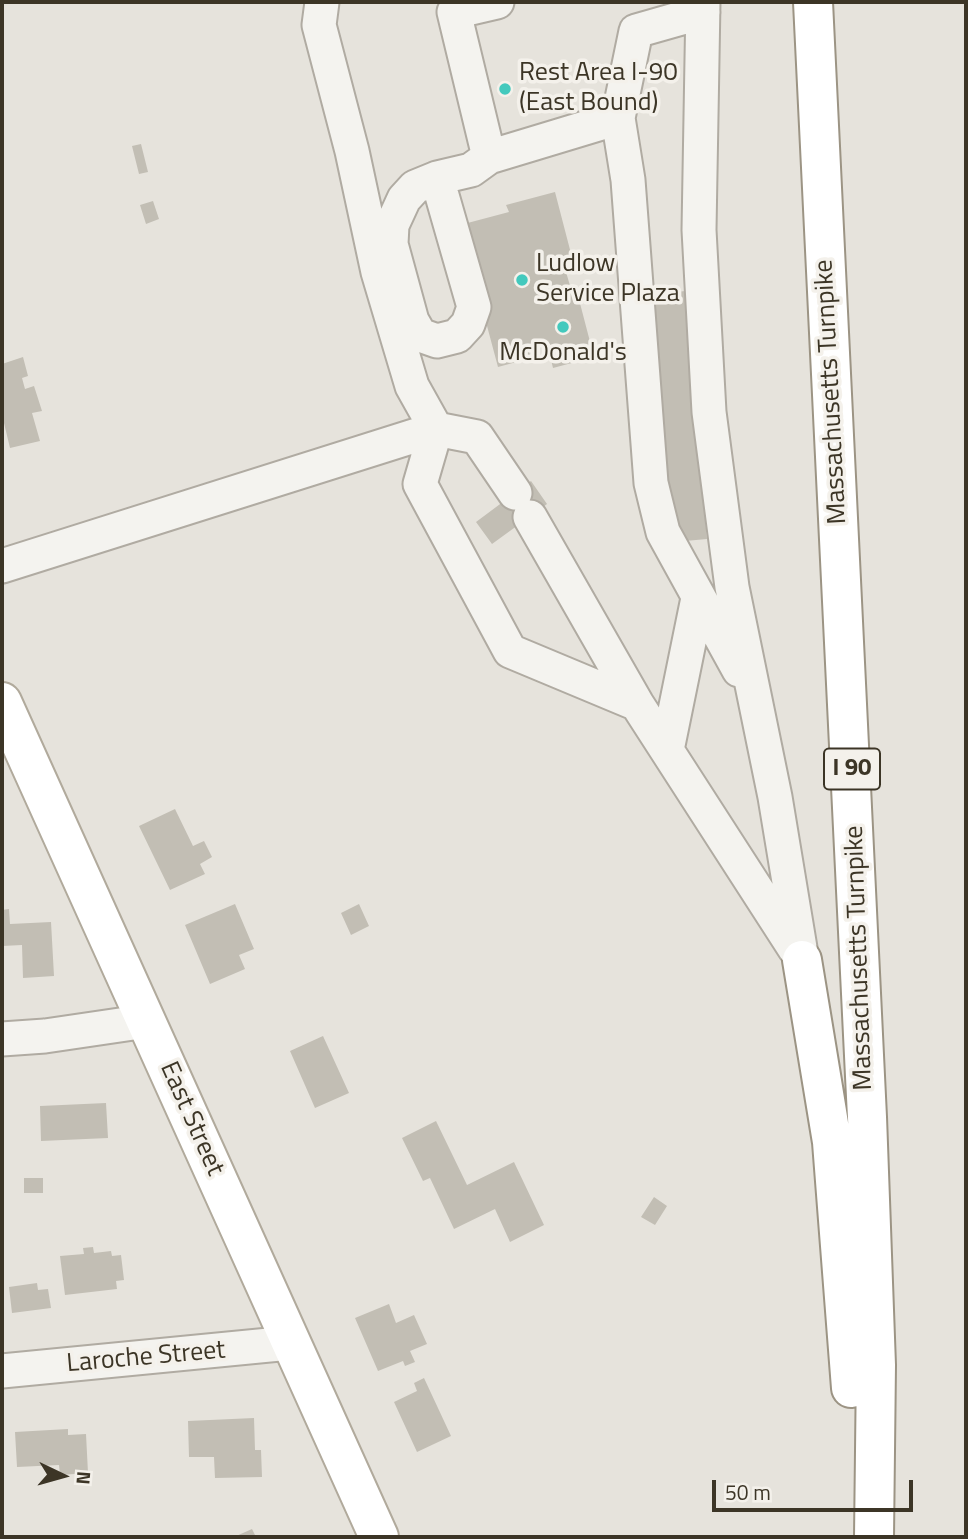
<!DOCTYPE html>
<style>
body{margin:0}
#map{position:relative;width:968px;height:1539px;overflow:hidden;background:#e6e3dc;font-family:"Titillium Web",sans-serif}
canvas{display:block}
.frame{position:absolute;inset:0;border:4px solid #3c3526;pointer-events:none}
.north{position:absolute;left:28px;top:1441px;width:70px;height:70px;-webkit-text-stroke:5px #f4f1eb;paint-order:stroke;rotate:95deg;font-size:19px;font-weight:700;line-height:28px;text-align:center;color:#3c3526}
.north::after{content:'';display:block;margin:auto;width:24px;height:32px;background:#3c3526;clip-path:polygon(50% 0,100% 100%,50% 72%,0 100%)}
.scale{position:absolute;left:712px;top:1480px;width:201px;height:32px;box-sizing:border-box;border:4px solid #3c3526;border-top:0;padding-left:9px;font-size:21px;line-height:24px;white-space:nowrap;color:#3c3526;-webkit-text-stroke:5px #f4f1eb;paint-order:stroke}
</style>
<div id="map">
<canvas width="968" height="1539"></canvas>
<div class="frame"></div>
<div class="north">N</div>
<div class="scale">50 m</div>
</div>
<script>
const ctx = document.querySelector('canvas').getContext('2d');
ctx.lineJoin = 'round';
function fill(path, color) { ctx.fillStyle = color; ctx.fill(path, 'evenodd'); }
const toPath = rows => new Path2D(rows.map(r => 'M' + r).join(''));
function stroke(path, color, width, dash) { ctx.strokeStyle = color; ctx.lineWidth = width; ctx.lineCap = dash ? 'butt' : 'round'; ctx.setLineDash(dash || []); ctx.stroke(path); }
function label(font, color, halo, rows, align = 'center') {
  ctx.font = font + ' "Titillium Web",sans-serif'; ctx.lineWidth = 7; ctx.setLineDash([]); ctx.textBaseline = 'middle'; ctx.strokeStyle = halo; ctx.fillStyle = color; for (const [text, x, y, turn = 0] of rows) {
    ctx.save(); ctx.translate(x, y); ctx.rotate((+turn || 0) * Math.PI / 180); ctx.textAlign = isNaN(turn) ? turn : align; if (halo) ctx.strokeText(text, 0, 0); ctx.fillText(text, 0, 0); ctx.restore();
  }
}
const building = toPath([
 [141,144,148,172,139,174,132,146],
 [555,192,575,269,566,272,571,289,576,288,594,357,553,368,547,343,528,348,531,358,498,367,460,225,509,212,506,205],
 [153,201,159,219,146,224,140,205],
 [685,291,707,539,674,542,652,295],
 [23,357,28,376,22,378,25,389,34,386,42,411,32,413,40,441,10,448,4,423,2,424,2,364],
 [531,481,547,504,492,544,476,522],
 [175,809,193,846,204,841,212,857,200,864,205,874,170,890,139,826],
 [235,904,254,949,239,955,245,969,210,984,185,925],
 [359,904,369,926,351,935,341,913],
 [9,909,10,924,51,922,54,976,23,978,22,945,2,946,2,910],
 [323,1036,349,1093,315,1108,290,1051],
 [106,1103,108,1138,41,1141,40,1106],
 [436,1121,467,1185,514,1162,544,1225,510,1242,495,1209,454,1229,430,1178,423,1181,402,1138],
 [24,1178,43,1178,43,1193,24,1193],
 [654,1197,667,1206,655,1225,641,1217],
 [93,1247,94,1253,111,1251,112,1256,121,1255,124,1280,116,1281,117,1289,65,1295,60,1256,84,1254,83,1248],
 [37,1283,38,1290,48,1289,51,1308,12,1313,9,1287],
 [389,1304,396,1323,414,1315,427,1344,410,1351,415,1362,405,1366,403,1361,378,1371,355,1318],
 [424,1378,451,1436,417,1452,394,1402,417,1391,414,1383],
 [254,1418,255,1450,261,1450,262,1477,215,1478,214,1457,189,1457,188,1421],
 [68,1429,68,1435,86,1434,88,1473,60,1475,59,1465,17,1467,15,1432],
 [252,1529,256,1537,234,1537]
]);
const minor = toPath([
 [322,2,319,25,352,151,378,272,412,386,436,429,477,437,515,493],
 [497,2,454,12,489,157,618,118,636,31,703,12],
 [703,2,699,230,709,412,732,587,775,797,802,960],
 [618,118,628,180,651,483,663,532,739,670],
 [437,178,474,307,468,324,457,336,437,341,420,335,412,321,391,244,392,225,404,199,415,187,437,178,471,170,489,157],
 [436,429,420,484,510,651,637,704],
 [530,517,637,704,795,949],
 [2,566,436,429],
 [667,750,698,598],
 [2,1039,45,1036,147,1021],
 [2,1371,290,1343]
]);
const major = toPath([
 [2,702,379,1537]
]);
const highway = toPath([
 [813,2,867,1117,876,1365,874,1537],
 [802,960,832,1142,851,1388]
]);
const markers = [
 [505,89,7,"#43c9bd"],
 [522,280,7,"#43c9bd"],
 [563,327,7,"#43c9bd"]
];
const shields = [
 [852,769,56]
];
const shieldNames = [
 ["I 90",852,769]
];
const poiNames = [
 ["Rest Area I-90",519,74],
 ["(East Bound)",519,104],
 ["Ludlow",536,265],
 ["Service Plaza",536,295],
 ["McDonald's",563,354,"center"]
];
const streetNames = [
 ["Massachusetts Turnpike",832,392,-93],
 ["Massachusetts Turnpike",860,958,-92],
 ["East Street",191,1119,66],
 ["Laroche Street",146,1358,-5]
];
fill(building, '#c2beb4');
stroke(minor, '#b0aba2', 37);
stroke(major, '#b1aa9c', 42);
stroke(highway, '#9c9484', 42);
stroke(minor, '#f4f3ef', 33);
stroke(major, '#fff', 38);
stroke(highway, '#fff', 38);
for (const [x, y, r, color] of markers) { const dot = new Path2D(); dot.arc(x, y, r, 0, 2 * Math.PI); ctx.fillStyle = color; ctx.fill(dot); stroke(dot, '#f4f1eb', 2.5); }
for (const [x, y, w] of shields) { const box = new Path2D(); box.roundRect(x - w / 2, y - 20.5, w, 41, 5); ctx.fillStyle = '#f4f1eb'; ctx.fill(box); stroke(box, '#3c3526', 2); }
label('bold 24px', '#3c3526', null, shieldNames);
label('26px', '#3c3526', '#f4f1eb', poiNames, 'left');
label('26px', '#3c3526', '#f4f1eb', streetNames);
</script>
